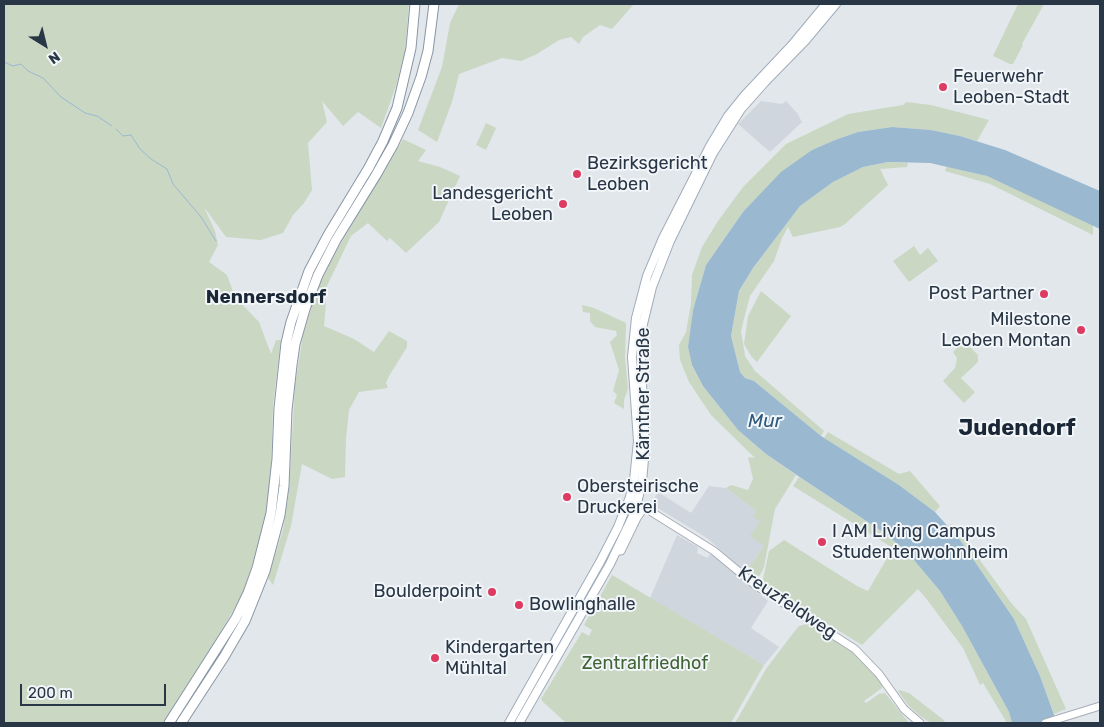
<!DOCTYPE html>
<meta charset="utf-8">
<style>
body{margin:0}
#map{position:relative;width:1104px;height:727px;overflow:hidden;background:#e2e7ec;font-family:Rubik,sans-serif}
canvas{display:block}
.frame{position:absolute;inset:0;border:5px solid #283646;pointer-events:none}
.north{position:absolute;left:20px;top:20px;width:50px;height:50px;-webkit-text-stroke:4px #f2f6f9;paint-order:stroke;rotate:144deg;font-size:14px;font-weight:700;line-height:20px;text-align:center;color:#283646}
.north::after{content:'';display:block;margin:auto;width:18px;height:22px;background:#283646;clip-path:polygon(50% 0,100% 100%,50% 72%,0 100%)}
.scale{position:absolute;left:20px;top:684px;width:146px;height:22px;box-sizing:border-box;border:2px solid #283646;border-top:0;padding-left:6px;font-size:15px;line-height:18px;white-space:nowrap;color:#283646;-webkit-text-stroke:4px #f2f6f9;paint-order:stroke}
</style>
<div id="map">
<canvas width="1104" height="727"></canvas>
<div class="frame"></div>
<div class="north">N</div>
<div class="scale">200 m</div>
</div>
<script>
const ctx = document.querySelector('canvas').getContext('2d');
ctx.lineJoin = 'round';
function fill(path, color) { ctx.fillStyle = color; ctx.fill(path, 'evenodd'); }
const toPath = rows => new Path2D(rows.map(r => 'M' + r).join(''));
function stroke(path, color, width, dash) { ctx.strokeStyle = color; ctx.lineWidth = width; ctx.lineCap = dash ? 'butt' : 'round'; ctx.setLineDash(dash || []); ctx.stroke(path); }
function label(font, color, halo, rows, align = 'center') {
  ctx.font = font + ' Rubik,sans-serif'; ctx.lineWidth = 4; ctx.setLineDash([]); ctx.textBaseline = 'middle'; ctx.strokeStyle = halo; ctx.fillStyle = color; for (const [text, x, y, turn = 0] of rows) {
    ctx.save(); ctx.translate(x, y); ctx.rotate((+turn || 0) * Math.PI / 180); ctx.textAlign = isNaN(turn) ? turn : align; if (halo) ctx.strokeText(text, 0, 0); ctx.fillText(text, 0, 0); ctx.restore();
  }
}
const built = toPath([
 [761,101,782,104,786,101,797,113,802,122,770,152,738,124],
 [709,486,726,488,756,511,760,522,764,546,745,572,707,538,651,504,658,492,691,513],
 [677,535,698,547,697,553,707,558,711,554,768,601,751,628,779,647,764,665,650,598]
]);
const green = toPath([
 [4,4,409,4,405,51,396,86,381,128,358,112,343,126,322,101,327,122,308,143,312,190,304,203,293,215,283,233,261,240,226,237,204,207,215,231,218,245,209,262,227,275,235,297,259,322,271,354,276,340,281,340,273,405,271,474,265,526,244,591,200,669,165,723,4,723],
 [459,4,634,4,612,29,600,25,583,37,579,44,571,37,559,40,537,54,521,61,502,58,459,74,452,102,437,142,418,130,442,67,450,23],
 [1018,4,1044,4,1022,44,1023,45,1013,64,1010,64,993,56],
 [906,102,931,105,989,120,977,141,960,136,931,130,892,127,858,132,835,140,812,150,743,212,706,265,693,310,688,347,692,365,703,386,738,430,766,454,796,475,775,509,764,567,760,575,754,580,745,572,764,546,750,536,760,522,753,516,756,511,726,488,731,485,748,490,753,479,748,457,755,458,711,415,689,382,680,360,679,345,686,332,691,303,692,275,702,247,718,221,743,187,786,144,848,114,903,105],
 [486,123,496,128,486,150,476,145],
 [403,139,426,150,418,161,440,167,460,176,439,222,406,253,390,238,387,241,368,223,351,236,324,292,326,303,324,326,354,339,374,352,389,331,407,341,407,347,389,376,386,383,388,388,359,392,349,410,346,438,345,477,332,479,302,464,291,526,273,585,268,578,283,530,289,492,295,385,303,335,316,292,333,257],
 [888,162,908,163,907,167,880,169,888,185,845,224,840,227,793,237,788,227,782,238,774,261,750,296,745,315,741,331,745,356,755,371,824,431,821,436,754,381,745,378,740,372,731,336,739,291,753,268,800,206,833,182,863,167],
 [947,166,987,176,1073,215,1093,225,1093,235,990,184,945,171],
 [914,246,920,255,928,248,938,261,909,282,893,261],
 [761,291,791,316,757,362,751,356,744,344,748,316],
 [582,305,594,308,626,323,625,358,628,389,624,400,624,409,614,403,617,395,613,391,619,370,610,342,617,335,616,331,595,327,590,321,590,313,583,312],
 [964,341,978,355,978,362,961,378,975,392,964,403,943,381,955,368,957,358,953,352],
 [828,432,899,474,910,471,940,506,935,512,899,485,824,438],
 [799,477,886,534,908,553,940,591,962,626,1009,712,1012,723,1007,723,983,683,980,685,963,648,925,597,918,589,862,645,762,584,769,551,784,540,857,586,868,591,893,548,793,486],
 [951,524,968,544,1012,604,1026,619,1066,709,1054,714,1040,676,1014,619,960,540,947,526],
 [612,575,764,665,731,723,566,723,543,702,541,699,582,632,589,636,592,630,584,625],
 [806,621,838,640,856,654,872,671,882,684,882,688,864,701,866,703,879,694,885,693,909,723,735,723,766,669,794,632,799,626,804,625],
 [899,690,909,693,945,721,940,723,931,723,920,716,908,705,898,691]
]);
const water = toPath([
 [892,127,931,130,960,136,1005,150,1100,191,1100,229,987,176,930,163,888,162,863,167,833,182,800,206,753,268,739,291,731,336,740,372,745,378,754,381,821,436,899,485,935,512,960,540,1014,619,1040,676,1057,723,1012,723,1009,712,962,626,940,591,908,553,886,534,804,480,766,454,738,430,703,386,692,365,688,347,693,310,706,265,743,212,781,172,812,150,835,140,858,132]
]);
const stream = toPath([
 [4,62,13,66,21,64,28,71,43,78,61,97,85,113,97,116,112,126],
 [116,129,123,136,131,135,140,149,151,159,167,169,173,184,201,217,216,241]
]);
const secondary = toPath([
 [634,501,714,551,755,585,855,649,879,674,904,709,920,723],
 [616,551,621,551,637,518,644,508],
 [1045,723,1100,706]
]);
const primary = toPath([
 [509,723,600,562,618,527,630,497,634,480,638,441,632,357,636,318,647,276,663,238,710,146,728,116,745,95,792,45,826,4],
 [519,723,610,564,633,516,637,503,642,482,645,448,641,362,641,332,652,287,670,241,713,153,741,109,765,82,805,41,836,4]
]);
const motorway = toPath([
 [169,723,236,618,248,593,257,568,271,513,277,459,279,408,286,343,291,322,309,271,328,235,368,169,383,141,397,108,411,48,415,4],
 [181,723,224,657,245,621,265,571,280,515,284,486,287,410,292,365,295,344,305,309,318,275,336,240,376,175,393,145,408,113,421,77,428,51,434,4]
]);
const markers = [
 [943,87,5,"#dd3b62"],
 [577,174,5,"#dd3b62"],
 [563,204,5,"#dd3b62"],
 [1044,294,5,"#dd3b62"],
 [1081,330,5,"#dd3b62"],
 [567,497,5,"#dd3b62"],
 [822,542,5,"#dd3b62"],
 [492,592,5,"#dd3b62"],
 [519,605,5,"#dd3b62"],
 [435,658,5,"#dd3b62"]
];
const poiNames = [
 ["Feuerwehr",953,77],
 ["Leoben-Stadt",953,98],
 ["Bezirksgericht",587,164],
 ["Leoben",587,185],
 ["Landesgericht",553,194,"right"],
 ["Leoben",553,215,"right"],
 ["Post Partner",1034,294,"right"],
 ["Milestone",1071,320,"right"],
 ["Leoben Montan",1071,341,"right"],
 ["Obersteirische",577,487],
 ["Druckerei",577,508],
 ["I AM Living Campus",832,532],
 ["Studentenwohnheim",832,553],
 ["Boulderpoint",482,592,"right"],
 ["Bowlinghalle",529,605],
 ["Kindergarten",445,648],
 ["Mühltal",445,669]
];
const streetNames = [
 ["Kärntner Straße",644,394,-90],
 ["Kreuzfeldweg",787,603,34]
];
const parkNames = [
 ["Zentralfriedhof",645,664]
];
const neighbourhoodNames = [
 ["Nennersdorf",266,298]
];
const waterNames = [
 ["Mur",765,422]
];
const districtNames = [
 ["Judendorf",1017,429]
];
fill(built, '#d0d6de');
fill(green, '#cad7c3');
fill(water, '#9ab9d0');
stroke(stream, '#9ab9d0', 1);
stroke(secondary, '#a6aeb7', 9);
stroke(primary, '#a0acb9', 10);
stroke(motorway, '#8896a5', 11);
stroke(secondary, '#fff', 7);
stroke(primary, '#fff', 8);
stroke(motorway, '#fff', 9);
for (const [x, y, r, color] of markers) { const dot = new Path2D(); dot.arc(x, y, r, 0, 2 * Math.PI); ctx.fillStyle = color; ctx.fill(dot); stroke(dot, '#f2f6f9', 2); }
label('18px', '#283646', '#f2f6f9', poiNames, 'left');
label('18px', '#283646', '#f2f6f9', streetNames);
label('18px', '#416434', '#f2f6f9', parkNames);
label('bold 19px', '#1a2737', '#f2f6f9', neighbourhoodNames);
label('italic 19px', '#2d597f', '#f2f6f9', waterNames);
label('bold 22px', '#1a2737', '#f2f6f9', districtNames);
</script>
